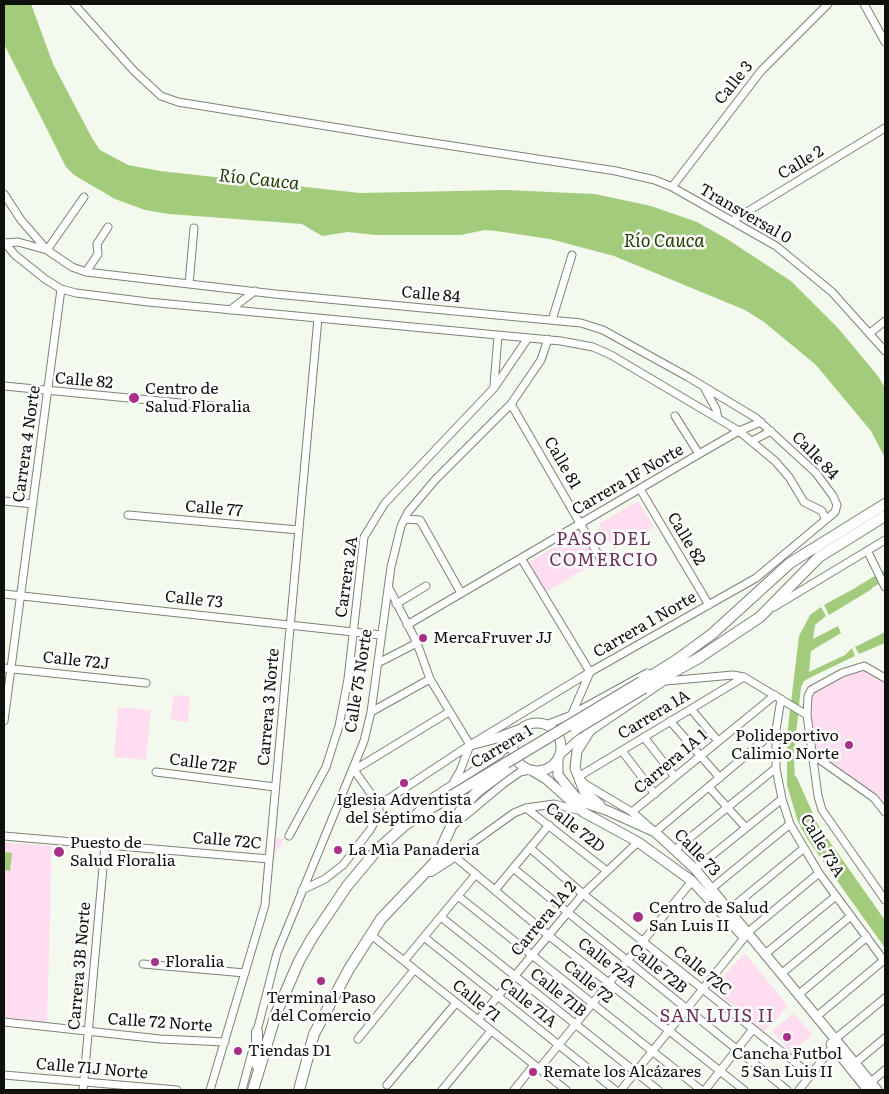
<!DOCTYPE html>
<meta charset="utf-8">
<style>
body{margin:0}
#map{position:relative;width:889px;height:1094px;overflow:hidden;background:#f3faed;font-family:Literata,serif}
canvas{display:block}
.frame{position:absolute;inset:0;border:5px solid #0f110d;pointer-events:none}
</style>
<div id="map">
<canvas width="889" height="1094"></canvas>
<div class="frame"></div>
</div>
<script>
const ctx = document.querySelector('canvas').getContext('2d');
ctx.lineJoin = 'round';
function fill(path, color) { ctx.fillStyle = color; ctx.fill(path, 'evenodd'); }
const toPath = rows => new Path2D(rows.map(r => 'M' + r).join(''));
function stroke(path, color, width, dash) { ctx.strokeStyle = color; ctx.lineWidth = width; ctx.lineCap = dash ? 'butt' : 'round'; ctx.setLineDash(dash || []); ctx.stroke(path); }
function label(font, color, halo, rows, align = 'center') {
  ctx.font = font + ' Literata,serif'; ctx.lineWidth = 5; ctx.setLineDash([]); ctx.textBaseline = 'middle'; ctx.strokeStyle = halo; ctx.fillStyle = color; for (const [text, x, y, turn = 0] of rows) {
    ctx.save(); ctx.translate(x, y); ctx.rotate((+turn || 0) * Math.PI / 180); ctx.textAlign = isNaN(turn) ? turn : align; if (halo) ctx.strokeText(text, 0, 0); ctx.fillText(text, 0, 0); ctx.restore();
  }
}
const green = toPath([
 [638,501,654,527,614,550,599,524],
 [580,531,598,561,546,592,528,563],
 [864,666,885,678,885,812,878,802,813,755,808,696,811,690],
 [173,695,190,696,188,722,171,720],
 [118,707,151,710,146,760,114,757],
 [275,838,284,839,273,858],
 [4,842,52,846,47,1025,4,1020],
 [745,953,788,1006,764,1032,712,988],
 [794,1013,812,1035,791,1053,772,1031]
]);
const water = toPath([
 [4,4,31,4,53,64,92,138,100,150,128,165,160,171,360,193,506,190,595,194,651,206,697,222,727,239,791,281,838,328,878,376,885,388,885,458,871,431,816,365,764,322,745,310,614,256,550,239,496,231,485,230,461,235,376,235,348,232,322,236,302,224,169,214,145,210,115,199,74,175,66,167,4,44],
 [868,581,872,589,829,615,824,605],
 [821,607,826,616,815,625,813,639,838,626,841,633,811,651,809,672,845,655,852,648,855,656,811,677,804,681,801,687,794,754,795,784,806,818,815,836,885,933,885,948,808,840,798,822,787,785,787,735,799,636,810,615],
 [885,632,885,643,859,654,855,647],
 [4,852,12,853,10,871,4,870]
]);
const river = toPath([
 [860,590,885,575],
 [793,780,814,827,885,928]
]);
const minor = toPath([
 [74,4,134,71,161,96,178,102,407,139,616,171,655,180,672,187,776,246,832,292,885,351],
 [864,4,885,42],
 [672,187,761,71,828,4],
 [4,194,21,220,47,250,72,267,86,272,275,294,581,323,603,330,688,377,756,418,816,473,833,496,837,505,835,512,756,578,590,672,470,745,379,805],
 [732,221,885,128],
 [4,242,15,255,45,279,61,289,76,293,148,302,561,341,593,347,611,355,739,431,775,461,789,477,804,502,822,511,825,518],
 [5,243,18,242,47,250],
 [47,250,84,197],
 [86,272,98,254,97,244,108,227],
 [189,284,194,228],
 [230,310,255,291],
 [552,320,572,255],
 [870,333,885,321],
 [494,385,498,336],
 [4,386,222,407],
 [705,389,716,409,718,418],
 [511,404,603,563],
 [675,416,699,454],
 [752,441,771,431],
 [640,489,709,605],
 [4,501,33,504],
 [128,515,299,530],
 [405,519,420,520,461,593],
 [868,552,885,587],
 [521,558,590,672,572,714],
 [389,588,417,643,430,679,470,745],
 [4,594,381,635],
 [396,604,426,586],
 [774,607,885,540],
 [407,625,699,454,739,431,761,422],
 [378,663,417,643],
 [4,668,146,683],
 [744,677,578,777,585,784,632,812,655,832,776,730],
 [885,678,864,666,842,673,811,690,808,696,807,715,818,796,822,810,885,900],
 [666,681,733,675,744,677,807,715],
 [781,699,776,730,776,768,782,799,790,824,819,873,885,962],
 [691,709,718,741],
 [371,712,430,679],
 [4,721,61,289],
 [670,721,720,778],
 [546,725,569,716,647,673],
 [644,737,675,777],
 [622,751,655,794],
 [813,755,874,798,885,812],
 [558,757,576,741,666,680],
 [156,772,275,787],
 [454,781,460,771,470,745],
 [709,787,746,828],
 [379,805,354,770,449,712],
 [526,808,607,871],
 [578,810,554,804,526,808,514,813,454,856,548,935,744,1090],
 [632,812,775,695],
 [412,817,433,797,500,754,515,739],
 [455,824,503,784,520,772,530,770],
 [4,836,269,859],
 [289,836,326,767,339,726,348,679,364,537,385,503,494,388,528,338],
 [530,848,583,894,811,1075],
 [676,849,776,768],
 [513,868,787,1090],
 [695,869,782,799],
 [711,889,790,824],
 [302,890,325,879,343,865,370,830,379,814,379,805],
 [495,890,549,825],
 [458,896,701,1090],
 [729,910,803,849],
 [441,917,658,1090],
 [747,933,819,873],
 [370,934,566,1090],
 [424,937,615,1090],
 [765,954,836,896],
 [404,961,476,874],
 [143,964,245,973],
 [781,974,851,916],
 [798,995,867,937],
 [816,1017,884,960],
 [478,1020,583,894,638,842],
 [4,1022,160,1039,225,1042],
 [256,1035,277,953,364,741,371,712,391,567,401,526,408,512,435,480,511,404,541,360,548,339],
 [358,1039,414,970],
 [835,1039,885,998],
 [855,1063,885,1038],
 [539,1069,692,881],
 [4,1075,177,1090],
 [871,1082,885,1070],
 [387,1085,456,1003],
 [83,1090,105,845],
 [210,1090,265,905,318,318],
 [242,1090,254,1045],
 [442,1090,491,1031],
 [514,1090,534,1065],
 [621,1090,744,938],
 [705,1090,753,1029],
 [799,1090,833,1046]
]);
const major = toPath([
 '513 747a24 24 0 1 1 48 0a24 24 0 1 1-48 0Z',
 [589,732,577,751,575,768,584,791,600,805],
 [470,745,497,738,521,729],
 [558,758,558,775,575,796,585,803,606,810,655,832,695,869,877,1090],
 [531,770,546,779,583,812,638,842,692,881,742,935],
 [831,1044,868,1090]
]);
const highway = toPath([
 [641,682,675,661,712,634,790,563,885,504],
 [644,688,697,659,760,617,819,557,885,516],
 [431,871,454,856],
 [257,1065,257,1032],
 [253,1090,276,1014,299,961,312,938,347,886,377,850,405,825,426,811],
 [299,1090,314,1034,349,969,381,919,435,862,454,820,466,803]
]);
const highwayBridge = toPath([
 [576,729,644,688],
 [466,803,478,791,505,771],
 [426,811,641,682]
]);
const markers = [
 [134,398,6,"#a93086"],
 [423,638,5,"#a93086"],
 [849,745,5,"#a93086"],
 [404,783,5,"#a93086"],
 [338,850,5,"#a93086"],
 [59,852,6,"#a93086"],
 [638,917,6,"#a93086"],
 [155,962,5,"#a93086"],
 [321,981,5,"#a93086"],
 [787,1037,5,"#a93086"],
 [238,1051,5,"#a93086"],
 [533,1072,5,"#a93086"]
];
const streetNames = [
 ["Calle 3",734,83,-51],
 ["Calle 2",801,163,-31],
 ["Transversal 0",745,214,30],
 ["Calle 84",431,295,5],
 ["Calle 82",84,381,5],
 ["Carrera 4 Norte",27,444,-82],
 ["Calle 84",815,456,46],
 ["Calle 81",562,463,60],
 ["Carrera 1F Norte",628,480,-30],
 ["Calle 77",214,509,5],
 ["Calle 82",686,539,59],
 ["Carrera 2A",347,577,-82],
 ["Calle 73",194,600,6],
 ["Carrera 1 Norte",645,625,-30],
 ["Calle 72J",76,661,6],
 ["Calle 75 Norte",359,681,-81],
 ["Carrera 3 Norte",269,707,-85],
 ["Carrera 1A",654,715,-31],
 ["Carrera 1",502,747,-31],
 ["Carrera 1A 1",671,762,-40],
 ["Calle 72F",203,764,8],
 ["Calle 72D",575,828,38],
 ["Calle 72C",227,841,5],
 ["Calle 73A",822,846,59],
 ["Calle 73",697,853,46],
 ["Carrera 1A 2",544,919,-50],
 ["Calle 72A",607,963,38],
 ["Carrera 3B Norte",80,966,-85],
 ["Calle 72B",658,969,39],
 ["Calle 72C",702,971,39],
 ["Calle 72",588,982,39],
 ["Calle 71B",558,993,39],
 ["Calle 71",476,1001,39],
 ["Calle 71A",528,1003,39],
 ["Calle 72 Norte",160,1023,4],
 ["Calle 71J Norte",92,1069,5]
];
const poiNames = [
 ["Centro de",145,389],
 ["Salud Floralia",145,407],
 ["MercaFruver JJ",433,638],
 ["Polideportivo",839,736,"right"],
 ["Calimio Norte",839,754,"right"],
 ["Iglesia Adventista",404,800,"center"],
 ["del Séptimo dia",404,818,"center"],
 ["Puesto de",70,843],
 ["Salud Floralia",70,861],
 ["La Mìa Panaderia",348,850],
 ["Centro de Salud",649,908],
 ["San Luis II",649,926],
 ["Floralia",165,962],
 ["Terminal Paso",321,998,"center"],
 ["del Comercio",321,1016,"center"],
 ["Tiendas D1",248,1051],
 ["Cancha Futbol",787,1054,"center"],
 ["5 San Luis II",787,1072,"center"],
 ["Remate los Alcázares",543,1072]
];
const waterNames = [
 ["Río Cauca",259,180,6],
 ["Río Cauca",664,242]
];
const neighbourhoodNames = [
 ["PASO DEL",604,540],
 ["COMERCIO",604,561],
 ["SAN LUIS II",717,1017]
];
fill(green, '#ffddf1');
fill(water, '#a2cc7c');
stroke(river, '#a2cc7c', 9);
stroke(minor, '#7b8277', 9);
stroke(major, '#7b8277', 11);
stroke(highway, '#7b8277', 12);
stroke(minor, '#fff', 7);
stroke(major, '#fff', 9);
stroke(highway, '#fff', 10);
stroke(highwayBridge, '#7b8277', 12, []);
stroke(highwayBridge, '#fff', 10);
for (const [x, y, r, color] of markers) { const dot = new Path2D(); dot.arc(x, y, r, 0, 2 * Math.PI); ctx.fillStyle = color; ctx.fill(dot); stroke(dot, '#fff', 2); }
label('16px', '#0f110d', '#fff', streetNames);
label('16px', '#0f110d', '#fff', poiNames, 'left');
label('italic 18px', '#243d02', '#fff', waterNames);
ctx.letterSpacing = '1px';
label('18px', '#6d3159', '#fff', neighbourhoodNames);
ctx.letterSpacing = '0px';
</script>
